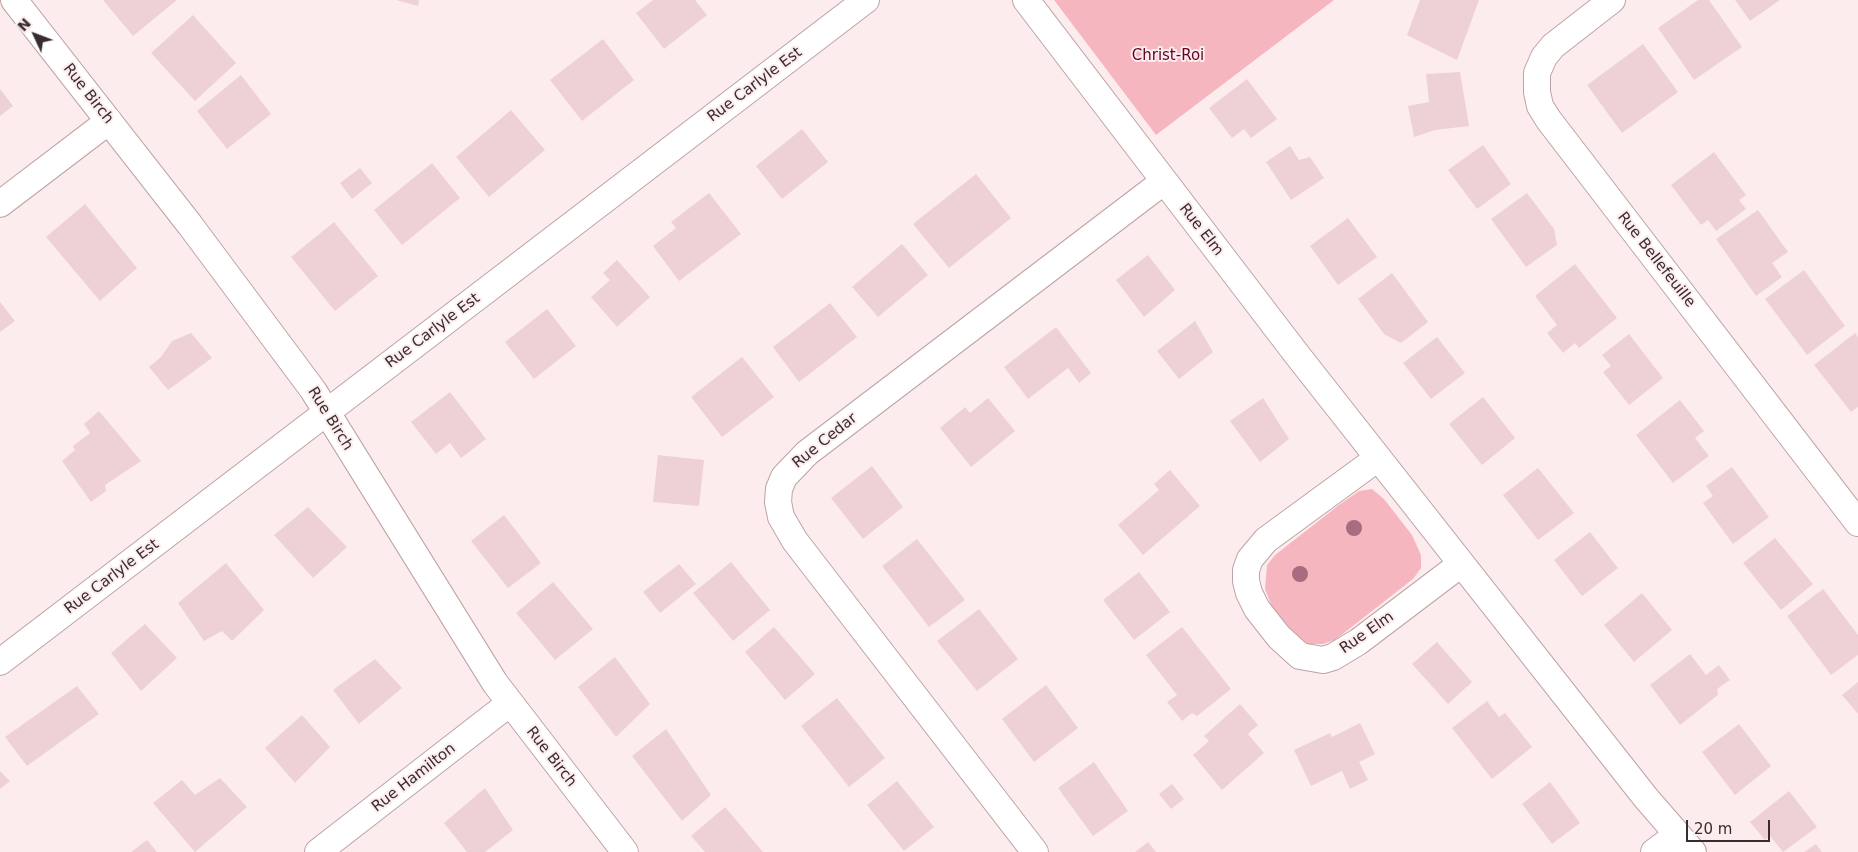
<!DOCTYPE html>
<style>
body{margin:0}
#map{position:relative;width:1858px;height:852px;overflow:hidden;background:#fdecee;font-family:"DejaVu Sans",sans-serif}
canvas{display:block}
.north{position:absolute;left:10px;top:10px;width:50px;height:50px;-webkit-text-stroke:4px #fdecee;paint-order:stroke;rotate:313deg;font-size:14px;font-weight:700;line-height:20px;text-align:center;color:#372d2e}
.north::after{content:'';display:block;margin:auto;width:18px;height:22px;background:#372d2e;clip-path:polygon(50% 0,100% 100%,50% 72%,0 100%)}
.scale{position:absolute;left:1686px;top:820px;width:84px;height:22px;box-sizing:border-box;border:2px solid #372d2e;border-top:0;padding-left:6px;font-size:15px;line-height:18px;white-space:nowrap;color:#372d2e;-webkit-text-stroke:4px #fdecee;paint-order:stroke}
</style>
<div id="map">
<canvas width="1858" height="852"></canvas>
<div class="north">N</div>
<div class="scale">20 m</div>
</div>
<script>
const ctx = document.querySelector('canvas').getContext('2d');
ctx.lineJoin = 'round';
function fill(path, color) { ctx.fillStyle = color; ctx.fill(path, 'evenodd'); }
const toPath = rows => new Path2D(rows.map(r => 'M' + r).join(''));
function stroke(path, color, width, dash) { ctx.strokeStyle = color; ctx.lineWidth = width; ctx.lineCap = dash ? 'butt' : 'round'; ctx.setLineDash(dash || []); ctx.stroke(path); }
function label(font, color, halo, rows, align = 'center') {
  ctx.font = font + ' "DejaVu Sans",sans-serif'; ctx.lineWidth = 4; ctx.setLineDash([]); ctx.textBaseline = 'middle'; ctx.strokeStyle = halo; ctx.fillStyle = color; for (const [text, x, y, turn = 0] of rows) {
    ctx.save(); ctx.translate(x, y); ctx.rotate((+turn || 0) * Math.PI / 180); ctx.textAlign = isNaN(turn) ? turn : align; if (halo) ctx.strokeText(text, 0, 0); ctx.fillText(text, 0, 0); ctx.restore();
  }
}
const green = toPath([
 [1054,0,1334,0,1156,135],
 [1372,489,1384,499,1412,535,1421,555,1421,568,1413,579,1335,640,1323,644,1308,644,1294,633,1272,607,1265,589,1267,565,1275,555,1339,505,1359,491]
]);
const building = toPath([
 [103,0,177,0,133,36],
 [396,0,419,0,418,6],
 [653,0,695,0,707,15,664,49,636,13],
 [1420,0,1479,0,1457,60,1407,35],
 [1698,0,1709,0,1742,47,1694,80,1658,28],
 [1735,0,1780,0,1750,21],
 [193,15,236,63,195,101,151,53],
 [603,39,634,80,582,121,550,80],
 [1643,44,1678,92,1622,133,1587,85],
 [1460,72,1469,126,1435,130,1414,137,1408,106,1429,102,1426,74],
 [241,75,271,114,227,149,197,111],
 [1247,79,1277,119,1251,138,1244,129,1232,138,1209,108],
 [0,89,13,106,0,116],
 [511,110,545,150,489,197,456,157],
 [802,129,828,162,782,199,756,166],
 [1483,145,1511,184,1477,209,1448,170],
 [1290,146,1299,160,1310,157,1324,178,1291,200,1266,162],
 [1714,152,1746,195,1739,200,1746,209,1716,231,1708,220,1701,225,1671,185],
 [432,163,460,198,402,245,374,210],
 [360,168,372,183,352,199,340,183],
 [976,174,1011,218,949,268,913,224],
 [709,193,741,234,679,281,653,246,676,228,671,222],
 [1527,193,1554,229,1557,245,1526,267,1491,219],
 [85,204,137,268,100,301,46,237],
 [1758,210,1788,252,1772,263,1782,277,1756,296,1716,239],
 [1348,218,1377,257,1338,285,1310,246],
 [334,222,378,276,335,311,291,257],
 [902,244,928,275,878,317,852,287],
 [1148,255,1175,290,1144,317,1116,280],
 [617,260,650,297,617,327,591,297,610,280,603,273],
 [1575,264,1617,318,1579,348,1575,343,1563,353,1547,333,1557,325,1535,296],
 [1804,270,1845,326,1807,355,1765,299],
 [1392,273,1428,322,1401,343,1384,334,1358,299],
 [0,302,15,321,0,332],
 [830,303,857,337,799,382,773,347],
 [547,309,576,346,534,379,505,342],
 [1195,321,1213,352,1179,379,1157,351],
 [1056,327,1091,373,1079,383,1068,368,1028,399,1004,367],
 [191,333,212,358,168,390,149,367,161,357,172,341],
 [1855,333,1858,337,1858,407,1851,412,1814,365],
 [1629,334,1663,378,1629,405,1603,372,1611,366,1602,355],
 [1437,337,1465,373,1431,399,1403,363],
 [742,357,774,397,722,437,691,397],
 [450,392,486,439,461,458,450,443,436,454,411,422],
 [1483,397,1515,438,1482,465,1449,424],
 [988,398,1015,431,971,467,940,428,965,407,970,413],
 [1263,398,1289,439,1260,462,1230,421],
 [1680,400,1704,431,1695,438,1709,456,1673,483,1636,435],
 [99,411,141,461,105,485,106,491,91,502,62,461,75,450,73,446,90,433,84,424],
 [658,455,704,460,699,506,653,502],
 [872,466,903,507,863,539,831,498],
 [1732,467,1769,517,1733,544,1703,503,1713,496,1706,486],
 [1538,468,1574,513,1538,540,1503,495],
 [1170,470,1200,506,1143,555,1118,525,1159,490,1154,484],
 [308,507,347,547,313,578,274,535],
 [504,515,541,563,508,588,471,541],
 [1590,532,1618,568,1582,596,1554,560],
 [1775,538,1813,584,1781,610,1743,563],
 [917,539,965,600,929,627,882,566],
 [731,562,770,610,733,641,693,593],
 [226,563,264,610,232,641,222,631,204,641,178,603],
 [679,564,696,584,660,613,643,592],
 [1139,572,1170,612,1134,640,1103,600],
 [553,582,593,629,555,660,516,613],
 [1823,589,1858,635,1858,655,1831,675,1787,616],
 [1642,593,1672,630,1634,662,1604,625],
 [979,609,1018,659,977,691,937,641],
 [145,624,177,658,141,691,111,653],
 [774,627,815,674,785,700,745,652],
 [1182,627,1231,689,1197,716,1192,713,1182,721,1167,702,1177,695,1146,655],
 [1437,642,1472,682,1448,704,1412,664],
 [1690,654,1706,675,1719,665,1730,680,1717,689,1718,695,1680,725,1650,685],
 [615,657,650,704,616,737,578,687],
 [375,659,402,688,359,724,333,690],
 [1858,682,1858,714,1842,695],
 [1046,685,1078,728,1034,762,1002,719],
 [77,686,99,714,27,766,5,737],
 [837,698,885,758,849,787,801,726],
 [1487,701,1499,717,1505,713,1532,747,1492,779,1452,728],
 [1240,704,1258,725,1248,734,1264,753,1222,790,1193,755,1209,741,1204,736],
 [302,715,330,747,295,783,265,748],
 [1360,723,1375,754,1359,762,1368,780,1350,789,1342,771,1311,786,1294,750,1330,733,1332,737],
 [1739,724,1771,766,1735,795,1702,752],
 [666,729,711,795,682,821,632,756],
 [1094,762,1128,811,1093,836,1058,788],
 [0,771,10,781,0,789],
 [220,778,247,807,195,852,153,803,182,780,195,795],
 [897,781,934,827,904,851,867,805],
 [1550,782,1580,823,1552,844,1522,804],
 [1172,784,1184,799,1171,809,1159,794],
 [485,788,513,830,485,852,467,852,444,823],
 [1789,791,1817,827,1783,852,1770,836,1765,840,1750,822],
 [725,807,763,852,705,852,691,836],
 [147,840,157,852,131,852],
 [1148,842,1156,852,1135,852],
 [1816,844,1822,852,1804,852]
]);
const minor = toPath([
 [14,0,190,225,313,390,495,683,625,852],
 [1026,0,1298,356,1646,798,1693,852],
 [1612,0,1553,46,1544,57,1537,73,1537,92,1540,106,1548,119,1858,523],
 [0,204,109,121],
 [1378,458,1266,540,1250,559,1246,570,1246,581,1249,593,1257,609,1279,637,1300,656,1323,660,1333,657,1358,642,1461,564],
 [0,662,866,0],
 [318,852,510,703],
 [1035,852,795,541,781,517,778,502,779,489,784,477,807,453,1163,182],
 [1654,852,1677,835]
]);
const trees = [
 [1354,528],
 [1300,574]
];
const parkNames = [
 ["Christ-Roi",1168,56]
];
const streetNames = [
 ["Rue Carlyle Est",755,85,-37],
 ["Rue Birch",88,94,52],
 ["Rue Elm",1201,230,52],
 ["Rue Bellefeuille",1656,260,52],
 ["Rue Carlyle Est",433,331,-37],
 ["Rue Birch",330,419,58],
 ["Rue Cedar",825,441,-39],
 ["Rue Carlyle Est",112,577,-37],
 ["Rue Elm",1367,633,-35],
 ["Rue Birch",551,757,52],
 ["Rue Hamilton",414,778,-38]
];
fill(green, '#f6b6bf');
fill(building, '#edd1d5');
stroke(minor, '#bda3a6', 28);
stroke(minor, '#fff', 26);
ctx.fillStyle = '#a86b7f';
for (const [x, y] of trees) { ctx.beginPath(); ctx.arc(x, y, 8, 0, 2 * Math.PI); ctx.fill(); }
label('15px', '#620225', '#fdecee', parkNames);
label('15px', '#372d2e', '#fdecee', streetNames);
</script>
